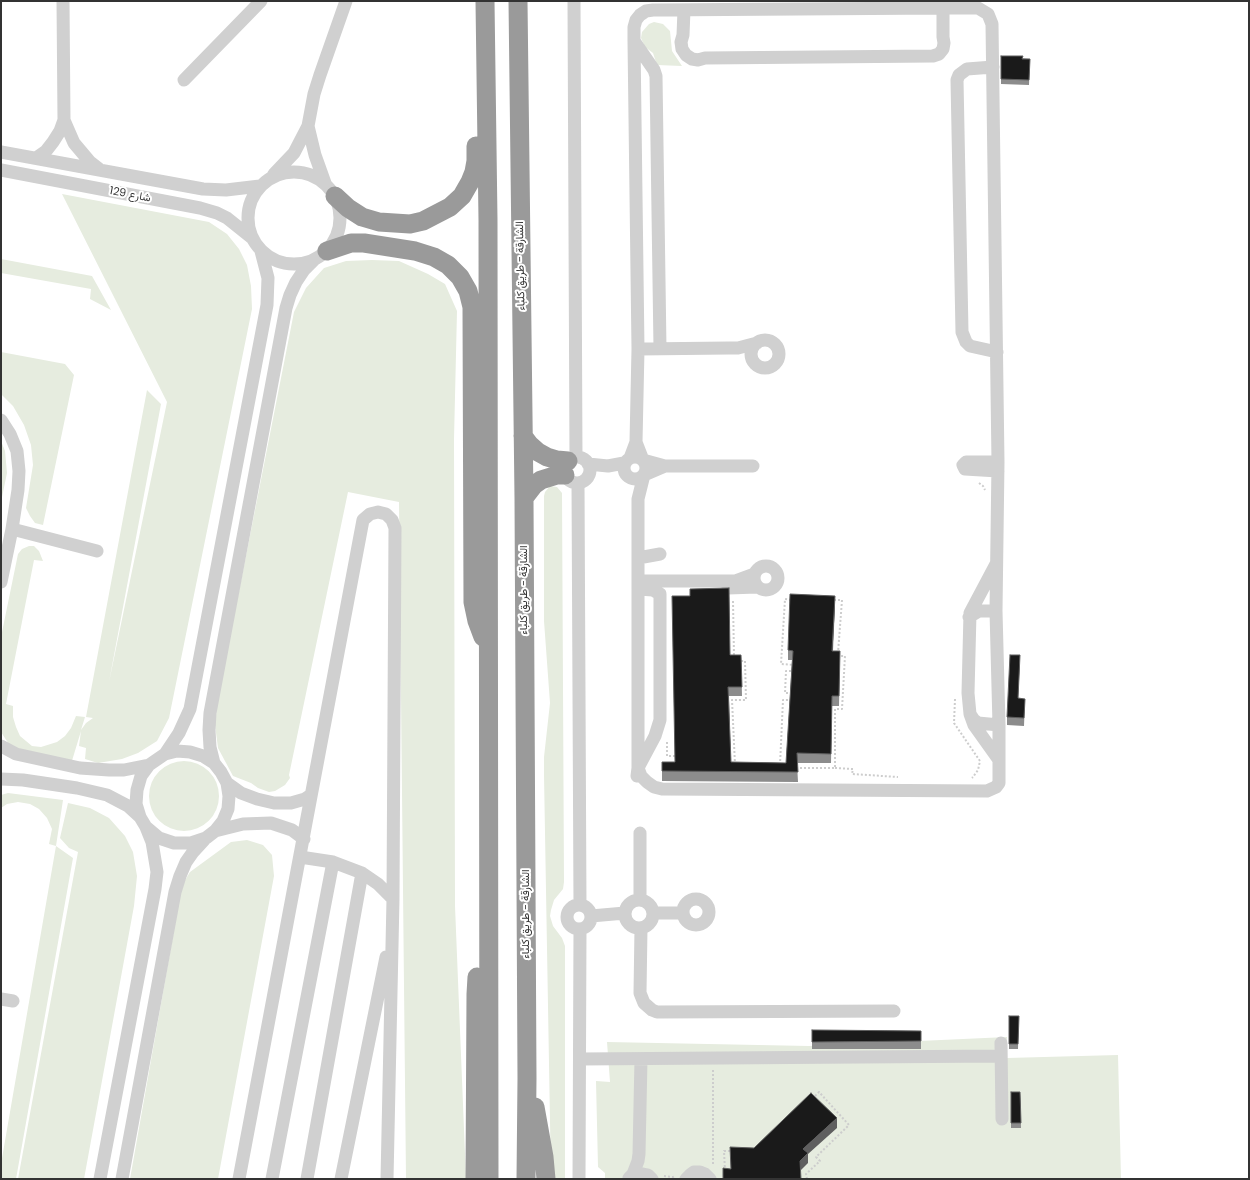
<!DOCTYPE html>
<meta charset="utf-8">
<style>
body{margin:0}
#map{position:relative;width:1250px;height:1180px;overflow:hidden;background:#fff;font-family:Poppins,sans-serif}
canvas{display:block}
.frame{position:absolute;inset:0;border:2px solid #333;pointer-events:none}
</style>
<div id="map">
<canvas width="1250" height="1180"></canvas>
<div class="frame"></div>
</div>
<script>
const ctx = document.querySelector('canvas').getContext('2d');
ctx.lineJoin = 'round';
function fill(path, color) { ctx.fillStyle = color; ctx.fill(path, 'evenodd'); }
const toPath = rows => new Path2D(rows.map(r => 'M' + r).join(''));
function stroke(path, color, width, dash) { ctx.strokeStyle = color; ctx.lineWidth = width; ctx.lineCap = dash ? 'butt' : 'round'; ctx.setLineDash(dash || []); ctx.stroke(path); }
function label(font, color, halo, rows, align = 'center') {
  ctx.font = font + ' Poppins,Vazirmatn,sans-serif'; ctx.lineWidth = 4; ctx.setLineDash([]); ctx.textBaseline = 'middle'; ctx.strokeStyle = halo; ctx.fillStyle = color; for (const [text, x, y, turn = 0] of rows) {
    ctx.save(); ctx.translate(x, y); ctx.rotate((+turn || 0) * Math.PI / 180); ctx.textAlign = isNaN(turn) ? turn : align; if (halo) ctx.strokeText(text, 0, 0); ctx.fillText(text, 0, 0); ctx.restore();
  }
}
const green = toPath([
 [654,22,663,24,670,31,672,51,682,66,657,65,653,53,645,47,641,38,642,32,649,24],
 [62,194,209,222,227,234,239,249,247,265,251,286,252,309,169,718,157,741,138,753,122,759,98,763,85,759,86,748,79,746,81,731,71,764,12,749,1,732,1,637,18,554,22,549,29,546,34,546,39,551,43,561,34,560,6,704,13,706,13,717,16,727,20,736,32,746,41,747,57,742,65,736,71,728,76,716,85,717,81,730,86,723,93,718,86,717,147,390,161,404,109,682,167,402],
 [1,259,92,276,111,310,90,299,91,289,1,273],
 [372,260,399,261,428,274,445,284,457,311,454,439,455,906,466,1179,406,1179,399,502,348,492,289,775,290,778,285,785,275,791,269,792,258,788,251,783,233,776,218,748,215,725,218,698,294,312,306,288,324,268,346,261],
 [1,352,65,364,74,375,43,525,35,523,30,516,26,508,33,465,31,445,24,425,13,406,1,394],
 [1,441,5,451,7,473,1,502],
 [550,486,557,487,562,493,564,882,563,889,554,900,551,910,550,916,553,926,562,938,565,946,565,1179,551,1179,544,775,544,757,550,703,544,621,544,496,545,492],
 '149 796a35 35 0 1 1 70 0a35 35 0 1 1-70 0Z',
 [8,793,63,800,56,846,73,858,16,1179,1,1179,1,1164,56,846,49,844,52,829,47,818,39,809,30,804,18,802,7,804,1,808,1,795],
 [68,803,90,808,109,818,125,836,133,852,137,876,134,906,84,1179,18,1179,78,852,69,848,60,838],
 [247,840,263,845,272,855,274,876,218,1179,130,1179,182,885,190,872,231,842],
 [1007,1037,1007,1058,1118,1055,1121,1179,605,1179,605,1173,598,1167,596,1081,610,1082,607,1042,809,1046]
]);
const path = toPath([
 [979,483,983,486,985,490],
 [791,600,785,599,781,664,795,665],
 [834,600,842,600,838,653],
 [733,601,734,656],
 [792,693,785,693,786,671,794,671],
 [955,699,954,723,980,761,978,770,973,777,972,778],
 [667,742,667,756,677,756],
 [735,765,732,700,746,700,745,661,740,661],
 [780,765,783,700,791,700],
 [796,768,835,768,835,709,842,709,845,656,839,656],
 [835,768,853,769,852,774,898,777],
 [713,1070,713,1164],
 [725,1171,724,1151,732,1151],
 [664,1176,673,1177,675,1176],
 [807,1179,806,1174,820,1161,816,1157,849,1125,819,1092,814,1097]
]);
const minor = toPath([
 [63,1,64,120,74,143,90,162,99,169],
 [574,1,576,457],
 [684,10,683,35,681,42,682,49,686,55,692,59,698,60,705,58,933,56,939,54,943,49,944,43,943,37,943,8],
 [634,41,654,70,656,76,660,348],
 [993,67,967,69,959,75,957,80,962,332,966,342,970,346,997,352],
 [184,80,261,1],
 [308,126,315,155,325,183],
 [1,152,203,189,226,190,260,186],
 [36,158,46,151,53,142,60,131,64,120],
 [1,170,200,208,217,213,227,218,252,238],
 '248 218a46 46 0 1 1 92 0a46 46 0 1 1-92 0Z',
 [274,174,294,153,308,126,314,94,320,75,346,1],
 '751 354a14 14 0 1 1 28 0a14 14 0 1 1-28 0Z',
 [638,349,729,348,738,348,757,343],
 [1,420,10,434,17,451,19,471,18,490,12,529,1,582],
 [636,442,643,460,665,466,753,466],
 '624 468a11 11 0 1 1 22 0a11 11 0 1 1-22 0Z',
 '564 470a13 13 0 1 1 26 0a13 13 0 1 1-26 0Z',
 [630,458,636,442,638,349,634,41,634,27,636,20,640,15,646,11,653,10,943,8,978,8,988,14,992,24,998,462,996,611,999,725,999,783,996,787,987,791,662,789,654,787,647,782,641,776,638,768],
 [588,464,608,466,624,463],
 [998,471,965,469,963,465,966,462,998,462],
 [578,483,580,905],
 [12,529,97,551],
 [638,558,660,554],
 [996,564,970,613,968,693,970,714,974,725,999,760],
 '754 578a12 12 0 1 1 24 0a12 12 0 1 1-24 0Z',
 [639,581,735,581,754,574],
 [728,588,757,587],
 [638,589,653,590,660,594,660,720,655,736,639,766],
 [969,617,979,611,996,611],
 [970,714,974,720,978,723,999,725],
 [1,746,16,754,80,768,109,770,124,770,149,765],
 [165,754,179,733,190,709,267,305,268,278,261,251],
 [214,763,210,747,209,730,210,713,286,308,290,295,296,282,304,270,314,260],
 [637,776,638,768,638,499,644,475,665,466],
 [1,779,23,780,77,788,107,795,128,806,140,817],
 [227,783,241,793,257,799,274,803,291,803,305,799,311,795],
 [215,831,243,824,271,823,292,830,304,839],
 [640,833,640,899],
 [300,857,333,862,362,873,378,884,393,899],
 '683 912a13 13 0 1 1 26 0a13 13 0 1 1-26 0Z',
 '625 914a14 14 0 1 1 28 0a14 14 0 1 1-28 0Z',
 '567 917a12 12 0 1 1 24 0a12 12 0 1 1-24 0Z',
 [653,913,683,913],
 [591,916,625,913],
 [641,928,640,993,644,1003,652,1010,657,1012,894,1011],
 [1,999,13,1001],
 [1001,1043,1002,1119],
 [580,1059,1001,1056],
 [633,1174,638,1161,639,1154,641,1059],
 [629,1178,633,1174,638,1173,648,1175,652,1179],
 [100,1179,155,889,157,872,152,842,146,827,140,817,136,804,137,790,141,776,149,765,165,754,177,751,190,752,203,756,214,763,221,772,227,783,229,796,228,809,223,821,215,831,206,838,191,843,174,843,159,838,146,827],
 [122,1179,175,892,180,876,186,862,193,852,204,840],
 [239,1179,363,520,370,514,378,512,386,514,392,520,395,528,393,899,387,1179],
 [272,1179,333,862],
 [307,1179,362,873],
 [341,1179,386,957],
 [579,1179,580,929],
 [686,1179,690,1175,694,1172,700,1172,705,1174,710,1179]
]);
const highway = toPath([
 [485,1,488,220,489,1179],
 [518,1,524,498,527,1078,526,1179],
 [335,196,348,208,362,217,379,222,410,224,423,221,450,207,462,196,470,182,474,172,476,161,476,146],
 [327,251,351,243,364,243,415,251,434,257,448,265,460,277,468,291,472,307,473,602,477,621,483,637],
 [523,436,529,444,538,452,547,457,557,460,568,461],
 [524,498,534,485,541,480,557,475,565,475],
 [535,1107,544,1157,546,1179],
 [475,1179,476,994,477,977]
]);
const wall = toPath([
 [1001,56,1030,59,1029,85,1001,84],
 [835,605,833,651,840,651,839,706,832,706,831,763,797,763,798,782,662,781,662,762,675,762,730,655,741,655,742,696,729,696,731,762,786,763,792,660,788,660,788,650],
 [1020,663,1018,699,1025,699,1024,726,1007,725,1007,717],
 [1009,1016,1019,1016,1018,1049,1009,1049],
 [812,1030,921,1031,921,1049,812,1049],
 [1011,1092,1020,1092,1021,1128,1011,1128]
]);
const shadedWall = toPath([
 [835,596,835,605,832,660,832,651],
 [837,1118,837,1128,808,1154,808,1163,800,1171,800,1161,803,1149]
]);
const building = toPath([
 [1001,56,1023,56,1022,59,1030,59,1029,80,1001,79,1001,56],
 [729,588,730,655,741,655,742,687,728,687,731,762,786,763,793,651,788,650,790,594,835,596,832,651,840,651,839,696,832,696,831,754,797,753,798,772,662,771,662,762,675,762,672,596,690,596,690,589,729,588],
 [1010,655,1020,655,1018,698,1025,699,1024,718,1007,717,1010,655],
 [1009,1016,1019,1016,1018,1044,1009,1044,1009,1016],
 [812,1030,921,1031,921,1041,812,1042,812,1030],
 [1011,1092,1020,1092,1021,1123,1011,1123,1011,1092],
 [811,1093,837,1118,803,1149,808,1153,800,1161,801,1179,723,1179,723,1168,731,1169,730,1147,754,1148,811,1093]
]);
const streetNames = [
 ["شارع 129",130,195,11],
 ["الشارقة - طريق كلباء",521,266,-91],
 ["الشارقة - طريق كلباء",524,590,-90],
 ["الشارقة - طريق كلباء",526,914,-90]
];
fill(green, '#e6ecdf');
stroke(path, '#cdcdcd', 2, [2, 2]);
stroke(minor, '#d0d0d0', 13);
stroke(highway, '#9a9a9a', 19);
fill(wall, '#8c8c8c');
fill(shadedWall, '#5f5f5f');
fill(building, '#1a1a1a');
stroke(building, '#5f5f5f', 1);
label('11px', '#333', '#fff', streetNames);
</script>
